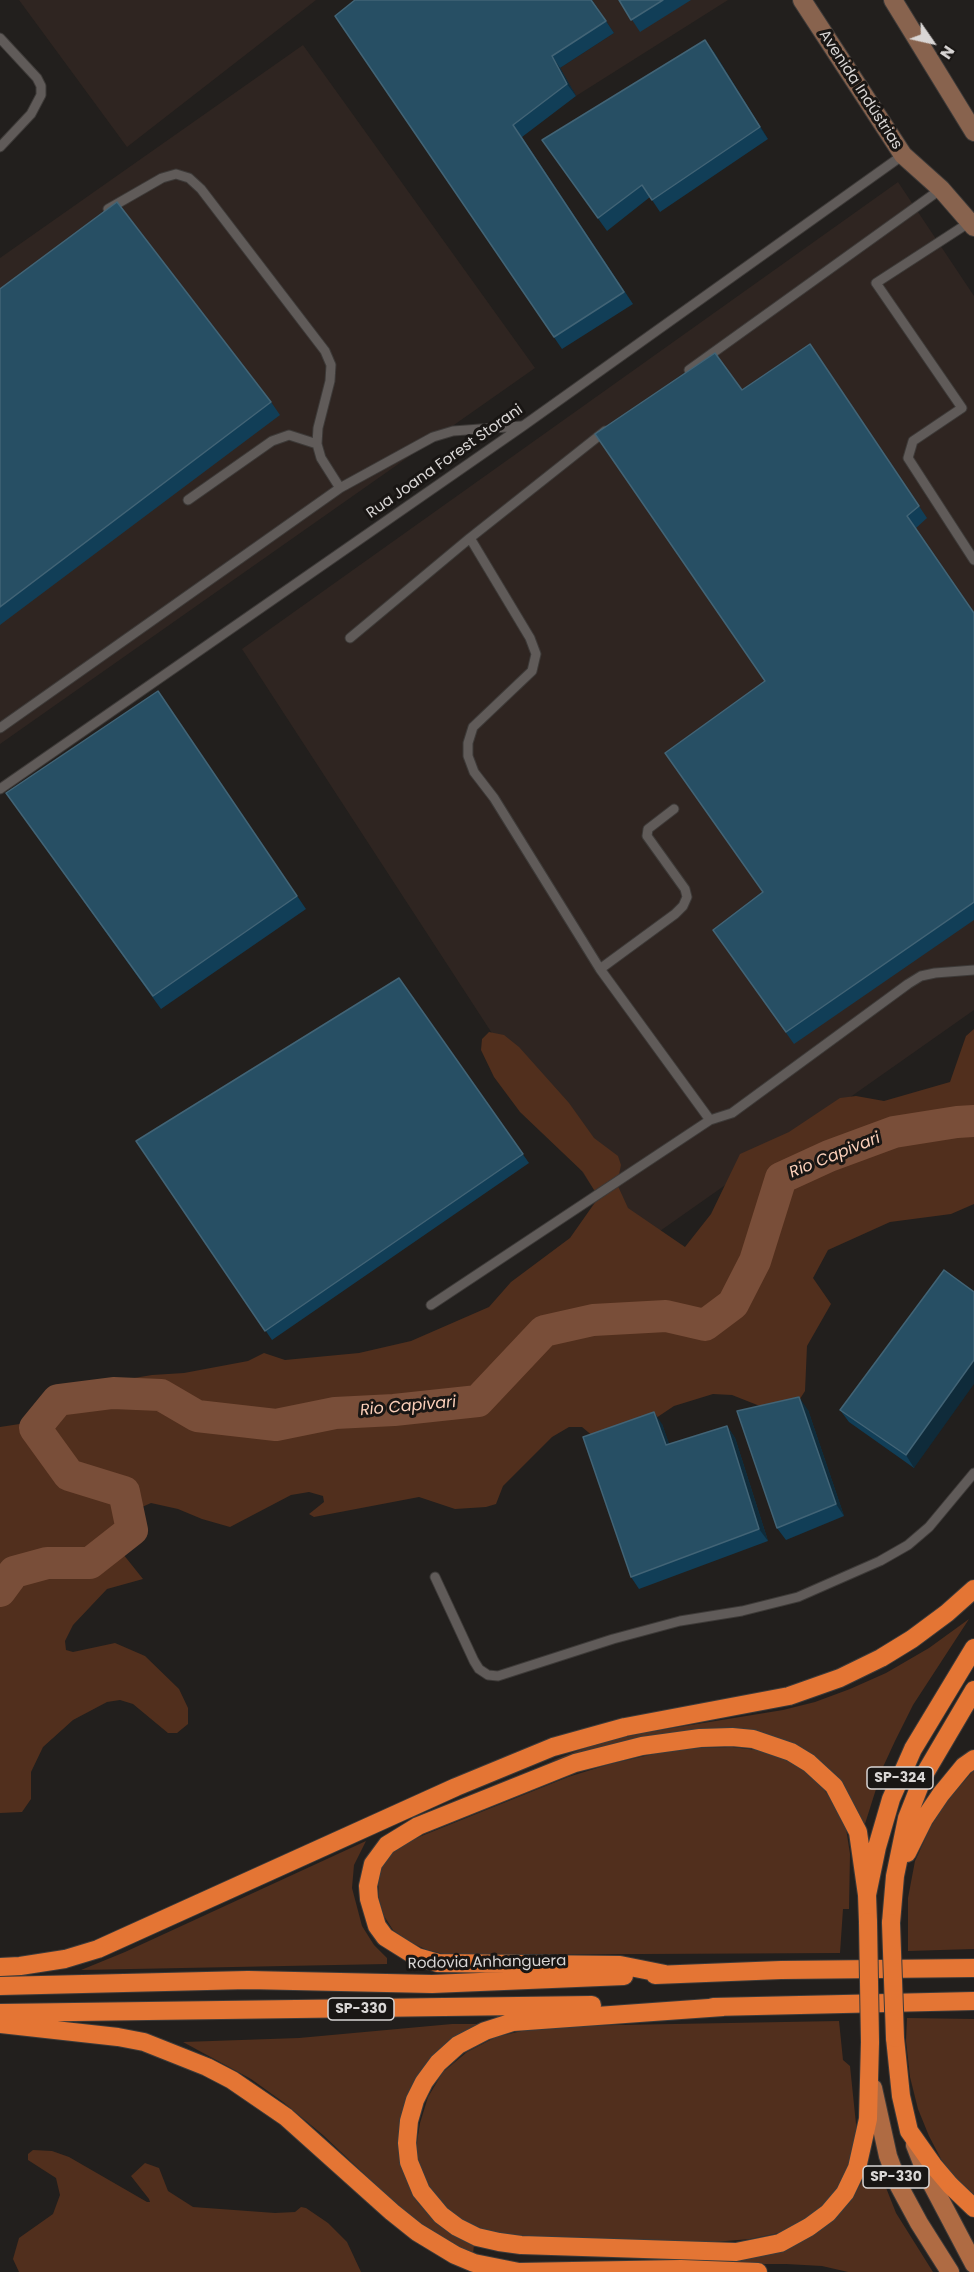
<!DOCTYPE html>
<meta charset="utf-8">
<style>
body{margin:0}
#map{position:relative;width:974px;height:2272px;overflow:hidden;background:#221f1d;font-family:Poppins,sans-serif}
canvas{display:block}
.north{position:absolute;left:902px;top:12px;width:60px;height:60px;-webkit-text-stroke:4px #191614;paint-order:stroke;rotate:124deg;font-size:16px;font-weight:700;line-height:24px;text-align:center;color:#d9d6d5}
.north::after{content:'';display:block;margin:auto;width:21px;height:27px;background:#d9d6d5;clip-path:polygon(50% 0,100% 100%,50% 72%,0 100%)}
</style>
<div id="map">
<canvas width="974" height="2272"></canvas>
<div class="north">N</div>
</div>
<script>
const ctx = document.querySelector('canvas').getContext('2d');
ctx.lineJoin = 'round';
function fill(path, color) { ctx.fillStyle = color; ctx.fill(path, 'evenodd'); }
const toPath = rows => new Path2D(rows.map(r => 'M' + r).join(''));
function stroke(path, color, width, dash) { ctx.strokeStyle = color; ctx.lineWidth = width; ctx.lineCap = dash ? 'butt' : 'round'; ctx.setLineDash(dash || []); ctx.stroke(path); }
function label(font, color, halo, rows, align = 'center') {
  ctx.font = font + ' Poppins,sans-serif'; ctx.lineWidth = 6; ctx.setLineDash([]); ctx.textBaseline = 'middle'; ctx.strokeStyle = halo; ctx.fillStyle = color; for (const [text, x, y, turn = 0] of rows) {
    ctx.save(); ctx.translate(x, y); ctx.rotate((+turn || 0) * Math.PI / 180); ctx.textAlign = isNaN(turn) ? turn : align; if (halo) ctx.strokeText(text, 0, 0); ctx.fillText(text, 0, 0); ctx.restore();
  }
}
const built = toPath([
 [19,0,316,0,127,147],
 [592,0,728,0,576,96,560,68,614,33],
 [303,45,535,368,0,744,0,258],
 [898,182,974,296,974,1010,633,1250,242,649]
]);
const green = toPath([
 [974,1029,974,1204,951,1214,890,1222,828,1250,813,1278,831,1304,807,1346,805,1391,796,1405,770,1410,732,1395,713,1394,674,1406,638,1430,594,1437,582,1427,569,1427,552,1437,503,1486,496,1504,486,1507,455,1509,419,1497,314,1517,309,1514,324,1502,323,1496,309,1492,291,1495,230,1527,202,1519,178,1509,151,1503,124,1515,119,1549,143,1579,107,1589,73,1625,65,1641,66,1650,73,1652,115,1643,145,1656,179,1689,188,1708,188,1724,177,1733,168,1733,133,1704,120,1700,107,1702,73,1720,43,1747,31,1772,31,1799,22,1812,0,1813,0,1427,39,1421,85,1391,116,1381,152,1375,184,1373,248,1361,264,1353,285,1360,359,1353,411,1341,489,1307,511,1282,570,1238,596,1201,596,1193,583,1172,520,1112,494,1077,481,1050,482,1039,489,1032,504,1035,519,1047,569,1103,594,1138,618,1156,621,1165,617,1184,628,1208,685,1247,711,1214,740,1154,789,1132,840,1098,856,1096,884,1101,950,1082,966,1036],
 [969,1619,913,1705,895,1741,883,1767,864,1827,790,1743,593,1751,551,1761,596,1744,642,1733,783,1710,815,1702,850,1689,886,1673,929,1648],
 [732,1747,764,1751,787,1760,807,1772,822,1787,836,1806,846,1828,850,1854,849,1909,843,1909,840,1953,448,1955,427,1950,408,1941,393,1930,384,1916,379,1899,378,1879,382,1867,393,1852,414,1839,568,1777,610,1764,662,1752,699,1748],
 [974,1770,974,1949,908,1951,908,1898,915,1861,930,1828,944,1804],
 [366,1841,354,1865,352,1888,362,1926,374,1945,387,1958,387,1964,81,1970,125,1952],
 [907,2018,974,2019,974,2197,955,2178,941,2159,929,2136,918,2109,910,2077,906,2041],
 [839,2021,843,2060,850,2066,856,2124,857,2143,850,2166,838,2190,820,2212,802,2224,779,2233,750,2239,714,2242,544,2240,494,2233,468,2223,445,2209,429,2191,420,2171,416,2148,420,2123,428,2097,443,2072,467,2052,496,2037,526,2030,564,2026],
 [452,2024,479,2024,439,2051,401,2160,408,2183,418,2203,433,2219,474,2244,473,2255,446,2242,397,2205,323,2135,283,2102,251,2079,183,2042,299,2038],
 [33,2150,52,2151,69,2157,147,2202,150,2202,149,2199,131,2176,145,2163,159,2168,168,2191,193,2207,275,2213,295,2212,301,2207,306,2208,328,2223,347,2242,361,2272,19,2272,13,2259,19,2238,53,2214,60,2195,56,2178,28,2160,28,2154],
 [872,2168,881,2175,896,2213,933,2272,848,2272,822,2266,786,2264,703,2264,700,2257,794,2245,816,2233,834,2219,851,2201,866,2174]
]);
const river = toPath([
 [0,1591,14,1572,47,1563,90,1563,132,1530,124,1492,69,1475,35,1428,58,1400,113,1393,161,1395,197,1416,276,1425,335,1413,394,1410,478,1401,544,1331,593,1320,666,1316,705,1325,733,1304,755,1261,781,1178,829,1156,894,1132,957,1122,974,1121]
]);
const lane = toPath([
 [0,38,37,78,41,86,41,95,31,114,0,147],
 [108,209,162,178,176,174,189,178,201,189,325,351,331,365,330,381,318,428,317,444,321,458,340,488],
 [970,222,876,283,962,408,913,441,908,458,974,560],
 [689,370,941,189],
 [188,500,272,441,289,435,317,444],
 [470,538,530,638,536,654,532,671,473,727,468,743,468,756,474,772,494,798,600,969,710,1120,732,1113,908,984,921,976,935,973,974,970],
 [350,638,470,538,605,431],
 [0,728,340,488,433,437,453,431,521,426],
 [0,789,523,426,903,155],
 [600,969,675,914,683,906,687,897,685,889,647,836,648,829,674,809],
 [431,1305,710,1120],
 [435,1577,474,1661,479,1669,488,1675,498,1676,613,1639,680,1621,742,1611,798,1597,880,1561,908,1545,929,1527,974,1473]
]);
const secondary = toPath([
 [802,0,903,155,941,189,974,227],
 [893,0,974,132]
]);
const primary = toPath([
 [873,2088,888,2156,899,2186,919,2223,950,2272],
 [915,2145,926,2173,974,2264]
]);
const highway = toPath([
 [907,1853,924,1819,941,1794,964,1766,974,1759],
 [868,1922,867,1895,877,1847,891,1799,913,1749,974,1648],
 [891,1923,895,1876,907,1818,924,1775,974,1690],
 [0,1967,20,1966,65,1959,98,1949,456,1787,553,1747,625,1727,789,1696,840,1678,881,1658,912,1639,947,1613,974,1589],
 [665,1974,620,1965,438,1963,417,1957,385,1937,377,1926,369,1899,368,1886,373,1864,387,1845,418,1826,575,1763,642,1746,700,1738,732,1737,753,1739,791,1752,809,1763,834,1786,858,1832,867,1895],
 [655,1975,781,1970,974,1968],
 [0,1986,248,1980,432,1984,624,1976],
 [713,2007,974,2001],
 [723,2007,513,2022,485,2031,458,2045,438,2063,424,2082,415,2100,409,2121,407,2143,409,2162,421,2191,441,2215,457,2227,477,2237,499,2242,521,2245,736,2252,780,2243,809,2227,828,2213,845,2193,857,2168,868,2119,870,2042],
 [0,2013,592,2005],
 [0,2024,118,2037,144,2042,207,2067,232,2080,286,2117,392,2212,417,2232,455,2255,474,2263,519,2272,681,2269,758,2272],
 [895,2038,901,2096,909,2131,933,2165,950,2185,974,2208]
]);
const highwayBridge = toPath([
 [868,1922,870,2042],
 [891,1923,895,2038]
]);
const wall = toPath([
 [592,0,614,33,560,68,576,96,522,137,633,304,562,349,335,16],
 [619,0,691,0,640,32],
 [714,52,768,139,660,212,650,197,607,231,542,140],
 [0,289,271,402,280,415,0,625],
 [810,344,927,518,916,528,974,613,974,920,794,1044,713,930,762,892,765,681,742,390],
 [158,691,306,909,161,1009,6,793],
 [399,978,529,1163,272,1340,136,1141],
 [974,1292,914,1468,849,1422,840,1410],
 [808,1410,844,1516,786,1540,777,1528],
 [662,1424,669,1444,727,1426,735,1438,768,1541,639,1589,631,1577]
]);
const shadedWall = toPath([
 [705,40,714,52,768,139,760,127],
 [552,56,560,68,576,96,567,84],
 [974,1360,974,1384,914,1468,906,1455],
 [799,1397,808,1410,844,1516,836,1504],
 [654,1412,662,1424,674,1457,666,1445],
 [727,1426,735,1438,768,1541,759,1529]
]);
const building = toPath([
 [355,0,591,0,606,21,552,56,567,84,513,125,624,292,554,337,335,16,355,0],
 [619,0,663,0,631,20,619,0],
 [705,40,760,127,652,200,642,185,598,218,542,140,705,40],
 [117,202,271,402,0,607,0,289,117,202],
 [810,344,919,506,907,516,974,613,974,902,786,1032,713,930,763,892,665,753,765,681,595,434,715,353,742,390,810,344],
 [158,691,297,896,153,996,6,793,158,691],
 [399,978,523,1154,265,1331,136,1141,399,978],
 [944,1270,974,1292,974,1360,906,1455,840,1410,944,1270],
 [799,1397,836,1504,777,1528,737,1411,799,1397],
 [654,1412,666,1445,727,1426,759,1529,631,1577,583,1437,654,1412]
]);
const shields = [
 [900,1778,66],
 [361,2009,66],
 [896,2177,66]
];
const shieldNames = [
 ["SP-324",900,1778],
 ["SP-330",361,2009],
 ["SP-330",896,2177]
];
const streetNames = [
 ["Avenida Indústrias",860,90,57],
 ["Rua Joana Forest Storani",445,462,-35],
 ["Rodovia Anhanguera",487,1963,-1]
];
const waterNames = [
 ["Rio Capivari",835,1156,-22],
 ["Rio Capivari",408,1407,-5]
];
fill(built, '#2f2521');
fill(green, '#512f1d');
stroke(river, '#794e39', 32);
stroke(lane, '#3d3a38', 11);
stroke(secondary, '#3d3a38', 20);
stroke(primary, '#3d3a38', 20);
stroke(highway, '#3d3a38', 20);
stroke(lane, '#605b59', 9);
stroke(secondary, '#88634e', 18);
stroke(primary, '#af6b43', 18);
stroke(highway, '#e47534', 18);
stroke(highwayBridge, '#3d3a38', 20, []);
stroke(highwayBridge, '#e47534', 18);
fill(wall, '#113e57');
fill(shadedWall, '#0f2b3a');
fill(building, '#274f64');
stroke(building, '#426476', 1.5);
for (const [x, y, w] of shields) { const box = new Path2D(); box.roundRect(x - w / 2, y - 11, w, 22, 4.5); ctx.fillStyle = '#191614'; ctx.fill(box); stroke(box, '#d9d6d5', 1.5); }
label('bold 14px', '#d9d6d5', null, shieldNames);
label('15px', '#d9d6d5', '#191614', streetNames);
label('italic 16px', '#fbcfb9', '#191614', waterNames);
</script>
